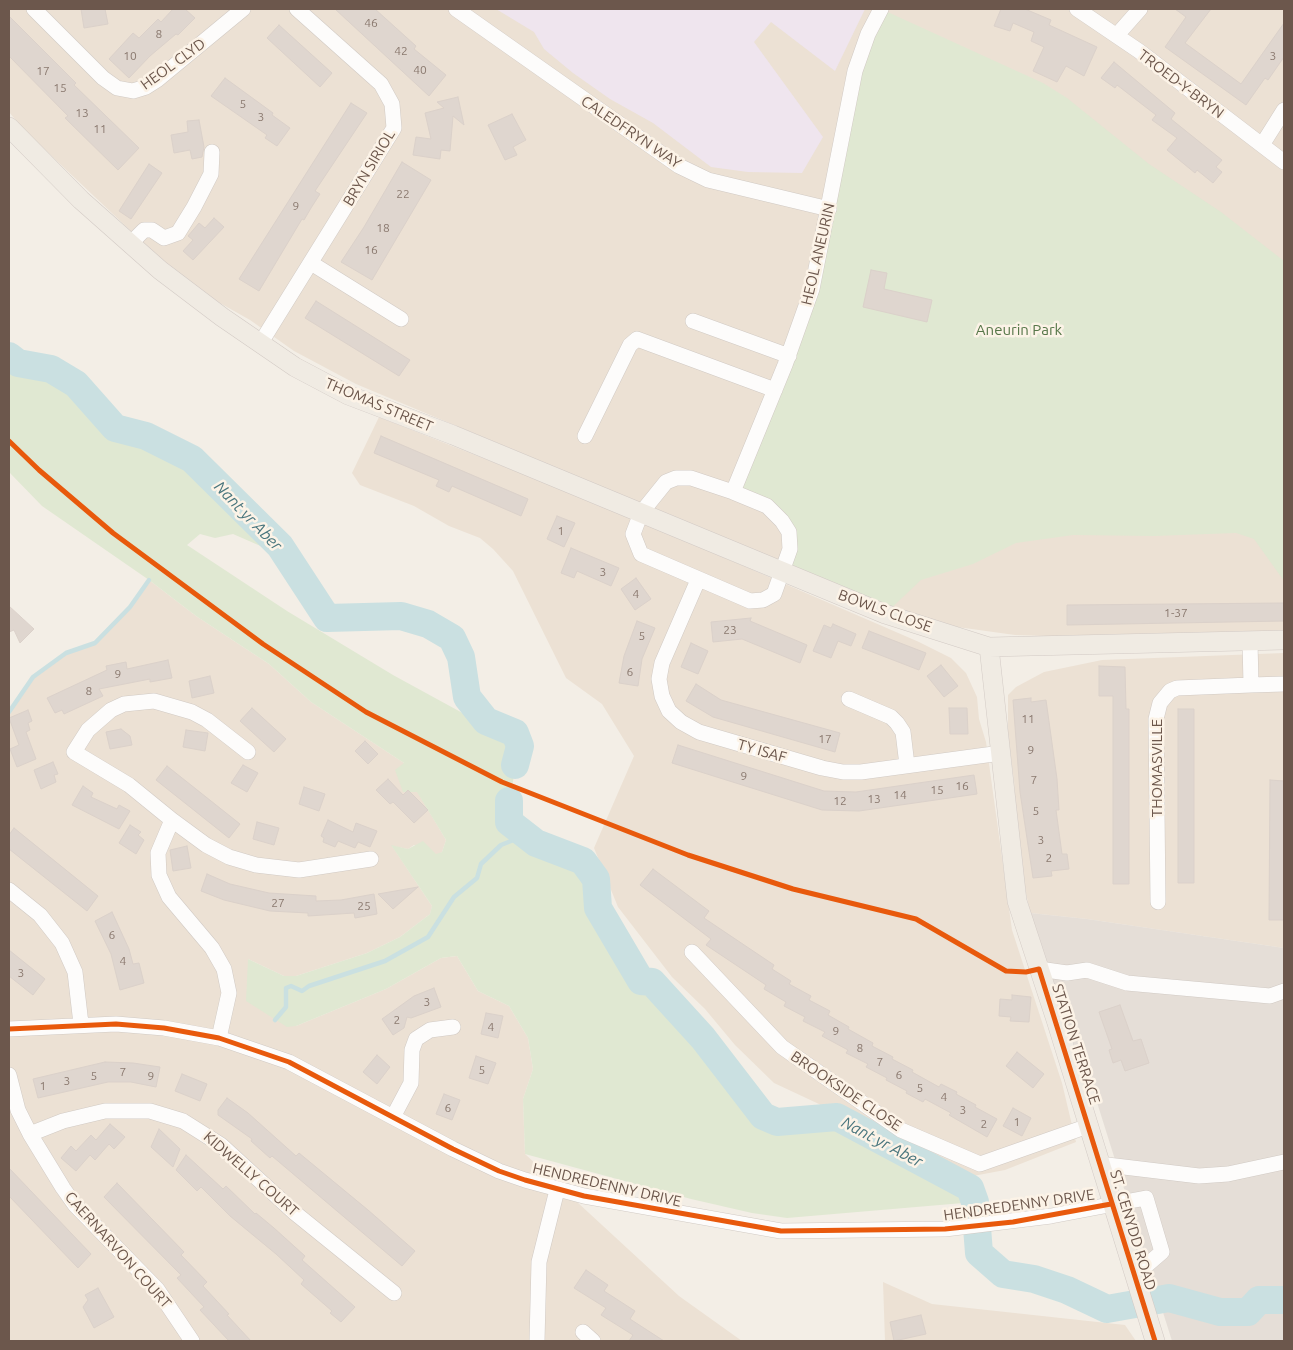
<!DOCTYPE html>
<style>
body{margin:0}
#map{position:relative;width:1293px;height:1350px;overflow:hidden;background:#f3eee6;font-family:Ubuntu,sans-serif}
canvas{display:block}
.frame{position:absolute;inset:0;border:10px solid #6c574c;pointer-events:none}
</style>
<div id="map">
<canvas width="1293" height="1350"></canvas>
<div class="frame"></div>
</div>
<script>
const ctx = document.querySelector('canvas').getContext('2d');
ctx.lineJoin = 'round';
function fill(path, color) { ctx.fillStyle = color; ctx.fill(path, 'evenodd'); }
const toPath = rows => new Path2D(rows.map(r => 'M' + r).join(''));
function stroke(path, color, width, dash) { ctx.strokeStyle = color; ctx.lineWidth = width; ctx.lineCap = dash ? 'butt' : 'round'; ctx.setLineDash(dash || []); ctx.stroke(path); }
function label(font, color, halo, rows, align = 'center') {
  ctx.font = font + ' Ubuntu,sans-serif'; ctx.lineWidth = 5; ctx.setLineDash([]); ctx.textBaseline = 'middle'; ctx.strokeStyle = halo; ctx.fillStyle = color; for (const [text, x, y, turn = 0] of rows) {
    ctx.save(); ctx.translate(x, y); ctx.rotate((+turn || 0) * Math.PI / 180); ctx.textAlign = isNaN(turn) ? turn : align; if (halo) ctx.strokeText(text, 0, 0); ctx.fillText(text, 0, 0); ctx.restore();
  }
}
const residential = toPath([
 [9,9,1284,9,1284,631,1106,638,1015,635,950,626,904,611,753,550,356,384,294,351,250,320,188,285,23,129,9,112],
 [379,417,619,512,919,642,951,658,966,673,977,697,979,719,986,742,1012,930,1062,1083,1076,1142,1005,1170,973,1176,774,1083,735,1045,705,1009,672,977,618,907,594,848,634,756,602,704,566,678,513,571,493,549,480,538,449,526,414,506,360,485,352,473],
 [149,580,196,616,269,664,311,702,404,763,417,791,446,840,442,852,436,855,414,845,408,849,392,846,432,906,430,914,400,937,367,953,296,976,284,976,248,959,296,1026,386,989,441,958,457,956,478,991,509,1006,528,1038,533,1069,523,1099,525,1154,679,1296,742,1341,9,1341,9,712,33,677,66,653,95,643,130,607],
 [1284,653,1284,948,1087,919,1030,913,1019,857,1014,781,1008,735,1008,695,1016,687,1044,672,1102,660],
 [883,1282,932,1304,1125,1325,1136,1341,885,1341]
]);
const industrial = toPath([
 [1030,913,1087,919,1284,948,1284,1341,1172,1341,1095,1096,1062,1014]
]);
const education = toPath([
 [496,9,865,9,835,71,771,22,754,42,823,137,802,173,748,172,711,167,653,123,610,99,573,73,544,49,534,32]
]);
const green = toPath([
 [881,9,1043,83,1067,98,1149,164,1221,212,1284,261,1284,581,1254,539,1236,533,1154,536,1073,535,1016,543,973,564,921,580,885,614,782,571,790,549,782,521,733,492,812,289,855,71],
 [9,356,18,363,51,369,76,384,115,428,146,436,192,459,280,546,288,558,233,534,215,538,200,534,187,545,287,611,393,675,468,716,486,721,515,733,520,746,509,801,509,822,536,843,583,861,596,879,598,908,640,981,652,982,703,1038,763,1116,777,1122,837,1117,970,1188,975,1202,787,1218,752,1213,691,1199,525,1154,523,1099,533,1069,528,1038,509,1006,478,991,457,956,441,958,386,989,296,1026,287,1027,246,1001,248,959,284,976,296,976,367,953,400,937,430,914,432,906,391,845,408,849,423,841,436,854,442,852,446,840,417,792,403,792,395,770,404,763,311,702,269,664,196,616,149,580,42,506,9,472]
]);
const stream = toPath([
 [9,712,33,677,66,653,95,643,130,607,149,580],
 [275,1020,286,1007,286,988,291,986,302,991,309,986,385,961,428,937,454,897,477,878,481,864,501,845,526,835]
]);
const river = toPath([
 [9,356,18,363,51,369,76,384,115,428,146,436,192,459,280,546,327,618,401,616,428,624,452,638,461,657,467,697,486,721,515,733,520,746,515,765],
 [509,801,509,822,536,843,583,861,596,879,598,908,641,981,652,982,703,1038,763,1116,777,1122,837,1117,970,1188,975,1202,979,1253,1003,1274,1034,1279,1067,1290,1107,1309,1169,1298,1220,1312,1248,1312,1259,1300,1284,1300]
]);
const building = toPath([
 [81,9,105,9,108,24,84,28,81,9],
 [173,9,185,9,195,18,178,35,176,34,150,56,129,78,109,59,133,33,139,38,158,19,161,22,173,9],
 [335,9,375,9,416,46,414,49,446,75,429,96,335,9],
 [1001,9,1025,9,1051,20,1049,25,1097,47,1084,76,1066,66,1057,82,1033,71,1044,47,1031,41,1034,32,1013,23,1010,31,994,26,1001,9],
 [1175,9,1211,9,1185,43,1241,84,1284,23,1284,57,1268,80,1265,78,1246,105,1165,47,1186,17,1175,9],
 [9,16,76,83,74,85,139,148,118,170,65,118,68,116,9,56,9,16],
 [279,25,332,73,320,87,267,38,279,25],
 [1114,62,1175,113,1171,119,1222,160,1216,167,1222,172,1213,183,1197,170,1195,173,1167,150,1177,138,1152,120,1156,115,1117,85,1115,88,1101,78,1114,62],
 [225,78,273,113,272,115,290,128,277,146,265,138,267,135,211,96,225,78],
 [458,97,464,125,453,116,450,151,441,150,440,159,413,155,416,137,431,139,425,113,444,108,437,102,458,97],
 [351,103,367,113,315,191,320,194,311,208,304,220,302,219,259,291,239,279,351,103],
 [512,114,526,140,513,147,517,155,505,160,488,125,512,114],
 [199,120,204,147,202,157,192,159,190,150,174,153,171,135,188,132,187,121,199,120],
 [402,162,431,180,372,280,341,262,364,227,402,162],
 [149,164,162,173,131,219,119,211,149,164],
 [214,218,224,227,193,260,183,251,193,240,188,236,199,223,205,228,214,218],
 [871,270,887,273,884,289,932,300,927,322,863,307,871,270],
 [316,301,410,360,399,376,305,318,316,301],
 [381,436,528,499,521,516,452,486,449,492,436,486,439,480,374,453,381,436],
 [557,516,575,523,564,547,547,539,557,516],
 [571,548,619,568,611,586,577,571,574,578,561,573,571,548],
 [636,578,651,599,635,610,621,589,636,578],
 [1284,603,1284,621,1067,625,1067,605,1284,603],
 [9,606,34,629,20,643,14,630,9,632,9,606],
 [751,618,750,621,807,645,800,663,742,639,713,642,711,622,751,618],
 [637,621,655,628,642,659,638,686,619,683,624,656,637,621],
 [833,624,856,634,851,646,838,641,831,658,813,651,824,625,831,628,833,624],
 [869,631,926,653,919,670,862,648,869,631],
 [691,643,708,651,698,674,681,667,691,643],
 [168,660,172,678,150,682,150,679,99,689,103,696,64,714,62,710,55,713,47,698,107,670,106,666,126,662,127,669,168,660],
 [941,665,958,686,944,697,927,676,941,665],
 [1099,666,1125,667,1126,709,1129,709,1129,884,1113,884,1113,696,1099,696,1099,666],
 [210,676,214,693,192,698,189,681,210,676],
 [696,684,721,700,840,733,835,752,713,717,686,701,696,684],
 [1031,698,1031,702,1046,700,1057,779,1059,810,1056,810,1062,854,1067,854,1069,869,1051,871,1052,876,1033,878,1020,792,1013,700,1031,698],
 [252,708,286,739,274,752,240,721,252,708],
 [949,708,967,708,968,734,950,734,949,708],
 [1178,709,1194,709,1194,883,1178,883,1178,709],
 [28,710,32,721,28,723,30,730,26,732,36,759,17,767,10,749,19,745,9,718,28,710],
 [121,729,130,736,132,745,110,749,106,732,121,729],
 [186,730,208,733,205,751,183,747,186,730],
 [365,741,378,754,368,764,355,751,365,741],
 [678,745,824,791,856,792,974,775,977,794,859,811,822,810,672,763,678,745],
 [53,762,58,774,54,775,56,782,41,789,34,770,53,762],
 [243,765,258,773,247,792,231,783,243,765],
 [167,766,240,824,229,838,156,780,167,766],
 [388,779,403,795,408,790,428,810,414,823,393,802,390,804,376,790,388,779],
 [1270,780,1284,781,1284,920,1269,920,1270,780],
 [83,786,93,793,91,797,117,809,119,805,130,811,119,829,72,805,83,786],
 [304,787,325,794,319,811,299,804,304,787],
 [328,820,353,832,356,823,377,831,370,847,358,842,355,848,338,841,335,847,323,842,324,838,321,836,328,820],
 [257,822,279,828,274,845,253,839,257,822],
 [130,825,141,832,138,835,144,840,136,854,119,843,130,825],
 [14,828,98,896,87,911,9,849,9,835,14,828],
 [187,846,191,868,173,871,170,850,187,846],
 [653,869,709,911,704,918,774,965,772,969,791,981,789,984,811,996,809,1000,830,1011,828,1015,849,1027,848,1029,873,1043,872,1046,893,1057,892,1059,913,1070,912,1072,939,1087,941,1084,957,1092,956,1094,976,1105,975,1107,997,1119,987,1137,949,1115,951,1113,925,1099,923,1102,906,1093,907,1091,886,1080,887,1078,866,1067,868,1064,846,1053,848,1050,822,1036,825,1032,803,1021,805,1017,784,1006,786,1002,764,989,766,985,706,945,711,939,640,885,653,869],
 [207,874,230,884,269,893,316,896,316,901,341,900,374,894,377,914,355,918,354,913,308,916,308,913,270,911,224,900,201,891,207,874],
 [418,887,393,909,378,894,418,887],
 [112,912,129,949,133,964,139,963,144,983,120,990,111,954,95,921,112,912],
 [9,950,45,979,33,995,9,976,9,950],
 [434,988,441,1007,411,1018,407,1017,404,1028,393,1035,382,1019,414,996,434,988],
 [1012,995,1031,997,1029,1022,1010,1021,1011,1017,999,1016,1000,999,1012,1000,1012,995],
 [1120,1005,1133,1041,1141,1039,1149,1063,1125,1071,1121,1060,1113,1063,1109,1050,1112,1049,1099,1012,1120,1005],
 [486,1013,503,1016,498,1038,481,1034,486,1013],
 [1017,1052,1044,1074,1033,1088,1006,1066,1017,1052],
 [377,1055,390,1067,377,1084,363,1072,377,1055],
 [476,1056,496,1063,488,1084,469,1078,476,1056],
 [105,1062,133,1063,160,1067,156,1087,131,1082,108,1082,38,1098,33,1079,105,1062],
 [182,1074,207,1084,200,1101,175,1091,182,1074],
 [444,1094,460,1100,452,1120,436,1114,444,1094],
 [227,1098,248,1113,296,1156,299,1153,368,1210,415,1251,402,1266,272,1156,270,1158,251,1141,252,1139,218,1115,218,1110,227,1098],
 [1013,1108,1031,1118,1022,1136,1003,1126,1013,1108],
 [110,1124,125,1137,114,1149,109,1144,95,1160,90,1155,76,1171,61,1158,71,1146,76,1151,91,1135,96,1140,110,1124],
 [159,1129,180,1149,173,1167,151,1147,159,1129],
 [186,1155,223,1189,226,1186,255,1214,256,1213,274,1228,305,1256,302,1260,355,1307,341,1322,330,1313,332,1311,301,1284,304,1280,276,1254,230,1216,201,1187,197,1191,176,1170,186,1155],
 [9,1168,91,1254,78,1268,9,1196,9,1168],
 [117,1183,184,1252,181,1255,207,1282,203,1286,229,1314,227,1315,251,1341,229,1341,200,1310,204,1307,177,1278,181,1275,104,1197,117,1183],
 [586,1270,608,1285,604,1291,635,1311,630,1319,664,1341,629,1341,633,1335,601,1315,606,1308,574,1288,586,1270],
 [98,1288,114,1317,94,1328,83,1307,88,1300,85,1295,98,1288],
 [921,1315,926,1334,894,1341,890,1322,921,1315]
]);
const minor = toPath([
 [34,9,103,78,117,88,133,91,146,87,157,80,243,9],
 [456,9,679,166,708,180,829,209],
 [1077,9,1139,51,1284,162],
 [1117,35,1140,9],
 [1262,145,1284,110],
 [130,244,144,230,152,230,164,238,178,233,194,207,211,174,212,152],
 [311,263,401,319],
 [693,321,789,356],
 [260,344,394,128,392,104,381,84,297,9],
 [585,436,630,345,637,339,775,390],
 [676,478,691,478,733,492,767,506,782,521,789,532,790,549,774,594,763,600,750,601,641,554,633,534,641,513,666,482,676,478],
 [733,492,785,365,812,289,855,71,868,34,881,9],
 [698,580,662,663,659,679,662,696,669,711,681,722,699,732,822,768,843,772,861,772,1001,753],
 [1250,641,1251,685,1284,684],
 [849,699,891,717,897,723,903,732,907,765],
 [172,820,206,845,229,857,256,865,299,870,371,859],
 [9,890,40,915,62,943,75,972,81,1024],
 [1158,902,1156,719,1160,703,1170,691,1177,688,1251,685],
 [692,952,782,1047,901,1130,980,1164,1088,1126],
 [1039,969,1067,973,1087,970,1127,983,1270,996,1284,991],
 [9,1029,116,1024,164,1028,219,1038,289,1062,453,1149,499,1171,525,1180,584,1196,781,1231,945,1229,1051,1216,1146,1198,1162,1252,1134,1276],
 [219,1038,229,993,224,969,212,948,169,897,159,875,158,853,172,820,129,785,74,752,88,730,111,710,124,704,154,701,192,712,207,720,248,752],
 [9,1075,18,1110,30,1134,63,1188,75,1205,157,1289,192,1341],
 [393,1117,411,1083,412,1050,416,1039,430,1030,453,1027],
 [30,1134,63,1121,105,1111,150,1111,183,1121,221,1145,295,1213,394,1293],
 [1099,1164,1199,1176,1228,1174,1284,1162],
 [583,1332,593,1341],
 [537,1341,539,1262,557,1190]
]);
const major = toPath([
 [9,127,81,200,160,270,222,317,295,367,348,395,453,435,885,614,989,647,1284,640],
 [989,647,1017,901,1056,1020,1155,1341]
]);
const cycleway = toPath([
 [9,441,39,470,113,533,263,644,366,712,502,782,688,855,793,889,916,919,1006,971,1026,972,1039,969,1155,1341],
 [9,1029,116,1024,164,1028,219,1038,289,1062,453,1149,499,1171,525,1180,584,1196,781,1231,945,1229,1013,1222,1111,1204]
]);
const numberNames = [
 ["46",371,23],
 ["8",159,34],
 ["42",401,51],
 ["10",130,56],
 ["3",1273,56],
 ["40",420,70],
 ["17",43,71],
 ["15",60,88],
 ["5",243,104],
 ["13",82,113],
 ["3",261,117],
 ["11",100,129],
 ["22",403,194],
 ["9",296,206],
 ["18",383,228],
 ["16",371,250],
 ["1",561,531],
 ["3",603,572],
 ["4",636,594],
 ["1-37",1176,613],
 ["23",730,630],
 ["5",642,636],
 ["6",630,672],
 ["9",118,674],
 ["8",89,691],
 ["11",1028,719],
 ["17",825,739],
 ["9",1031,750],
 ["9",744,776],
 ["7",1034,780],
 ["16",962,786],
 ["15",937,790],
 ["14",900,795],
 ["13",874,799],
 ["12",840,801],
 ["5",1036,811],
 ["3",1041,840],
 ["2",1049,858],
 ["27",278,903],
 ["25",364,906],
 ["6",112,935],
 ["4",123,961],
 ["3",21,973],
 ["3",427,1002],
 ["2",397,1020],
 ["4",491,1027],
 ["9",836,1031],
 ["8",860,1048],
 ["7",880,1062],
 ["5",482,1070],
 ["7",123,1072],
 ["6",899,1075],
 ["5",94,1076],
 ["9",151,1076],
 ["3",67,1081],
 ["1",43,1086],
 ["5",920,1088],
 ["4",944,1097],
 ["6",448,1108],
 ["3",963,1110],
 ["1",1017,1122],
 ["2",984,1124]
];
const streetNames = [
 ["HEOL CLYD",173,64,-36],
 ["TROED-Y-BRYN",1181,84,37],
 ["CALEDFRYN WAY",631,132,34],
 ["BRYN SIRIOL",369,168,-59],
 ["HEOL ANEURIN",818,254,-77],
 ["THOMAS STREET",379,405,23],
 ["BOWLS CLOSE",885,611,20],
 ["TY ISAF",762,751,16],
 ["THOMASVILLE",1157,768,-90],
 ["STATION TERRACE",1076,1044,72],
 ["BROOKSIDE CLOSE",846,1091,34],
 ["KIDWELLY COURT",251,1174,41],
 ["HENDREDENNY DRIVE",607,1185,13],
 ["HENDREDENNY DRIVE",1019,1205,-8],
 ["ST. CENYDD ROAD",1133,1230,73],
 ["CAERNARVON COURT",118,1250,48]
];
const parkNames = [
 ["Aneurin Park",1019,330]
];
const waterNames = [
 ["Nant yr Aber",248,516,46],
 ["Nant yr Aber",882,1142,28]
];
fill(residential, '#ece1d4');
fill(industrial, '#e5ded7');
fill(education, '#efe5ee');
fill(green, '#e0e8d2');
stroke(stream, '#cae0e1', 4.5);
stroke(river, '#cae0e1', 28);
fill(building, '#dfd6cf');
stroke(building, '#dbd1ca', 1);
stroke(minor, '#d1cac4', 16);
stroke(major, '#d2cac5', 20);
stroke(minor, '#fdfcfb', 15);
stroke(major, '#f0ebe3', 19);
stroke(cycleway, '#e8590c', 5);
label('12px', '#8a796f', null, numberNames);
label('15px', '#6c574c', '#fcf3e7', streetNames);
label('15px', '#567648', '#fcf3e7', parkNames);
label('italic 16px', '#48757d', '#fcf3e7', waterNames);
</script>
